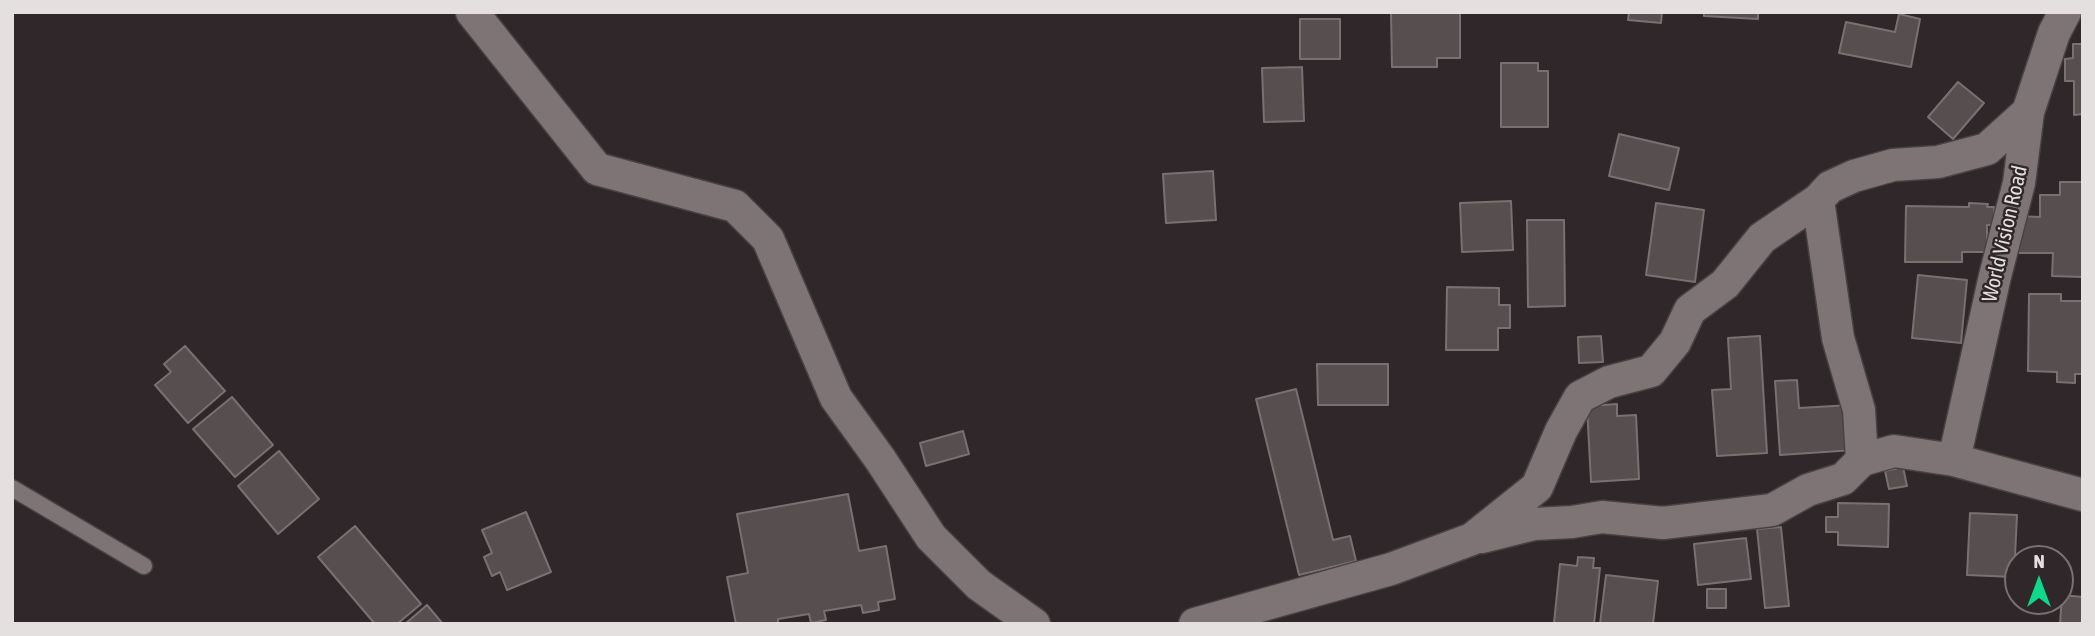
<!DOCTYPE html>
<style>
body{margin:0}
#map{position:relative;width:2095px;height:636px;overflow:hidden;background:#2f2729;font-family:"Asap Condensed",sans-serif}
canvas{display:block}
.frame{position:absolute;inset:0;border:14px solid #e5e0e0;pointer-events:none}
.north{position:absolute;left:2004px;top:545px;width:70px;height:70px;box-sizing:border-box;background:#2f2729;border:2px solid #787172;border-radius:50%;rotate:0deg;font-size:19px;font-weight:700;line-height:28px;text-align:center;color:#e5e0e0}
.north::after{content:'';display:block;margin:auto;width:24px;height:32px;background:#0ed98a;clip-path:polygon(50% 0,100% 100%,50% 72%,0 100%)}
</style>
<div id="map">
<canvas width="2095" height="636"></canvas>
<div class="frame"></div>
<div class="north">N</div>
</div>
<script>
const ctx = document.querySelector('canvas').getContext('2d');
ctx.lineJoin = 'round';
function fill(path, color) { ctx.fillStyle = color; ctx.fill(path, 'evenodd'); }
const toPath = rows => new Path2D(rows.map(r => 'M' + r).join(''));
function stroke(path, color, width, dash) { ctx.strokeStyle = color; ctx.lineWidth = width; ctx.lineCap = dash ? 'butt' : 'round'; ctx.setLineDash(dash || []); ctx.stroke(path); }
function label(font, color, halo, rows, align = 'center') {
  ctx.font = font + ' "Asap Condensed",sans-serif'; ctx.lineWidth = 5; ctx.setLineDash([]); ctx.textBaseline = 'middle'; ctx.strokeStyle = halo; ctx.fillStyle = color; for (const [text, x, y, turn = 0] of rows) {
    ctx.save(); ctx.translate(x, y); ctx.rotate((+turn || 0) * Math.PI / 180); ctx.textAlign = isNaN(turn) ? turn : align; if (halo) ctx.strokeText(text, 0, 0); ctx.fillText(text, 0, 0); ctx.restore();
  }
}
const building = toPath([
 [1391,12,1460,12,1460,58,1437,58,1437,67,1392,67,1391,12],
 [1629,12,1662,12,1661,23,1628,20,1629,12],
 [1704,12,1758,12,1758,19,1704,16,1704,12],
 [1899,14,1920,19,1911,67,1839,53,1846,22,1895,32,1899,14],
 [1300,19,1340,19,1340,59,1300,59,1300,19],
 [2073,44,2083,44,2083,114,2074,115,2074,81,2065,81,2065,59,2073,58,2073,44],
 [1501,63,1538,63,1538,71,1548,71,1548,127,1501,127,1501,63],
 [1302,67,1304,121,1264,122,1262,68,1302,67],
 [1958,82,1984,103,1953,139,1928,117,1958,82],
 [1619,134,1679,148,1669,190,1609,176,1619,134],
 [1213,171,1216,220,1166,223,1163,174,1213,171],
 [2060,182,2083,182,2083,277,2052,276,2053,253,2015,253,2016,216,2040,217,2040,195,2060,195,2060,182],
 [1511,201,1513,250,1462,252,1460,203,1511,201],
 [1656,203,1704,210,1695,282,1646,275,1656,203],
 [1969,203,1988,204,1987,207,1994,207,1994,225,1987,225,1987,252,1962,252,1962,262,1905,262,1906,206,1969,207,1969,203],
 [1527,220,1564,220,1565,306,1528,307,1527,220],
 [1918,275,1967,280,1961,343,1912,338,1918,275],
 [1447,287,1499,288,1499,305,1510,305,1510,328,1498,328,1498,350,1446,350,1447,287],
 [2029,294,2061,294,2061,301,2083,301,2083,374,2075,374,2075,383,2057,382,2057,372,2028,371,2029,294],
 [1601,336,1603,362,1579,363,1578,337,1601,336],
 [1760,336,1767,453,1717,456,1712,390,1731,389,1728,338,1760,336],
 [185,346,225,391,188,423,155,385,171,372,164,364,185,346],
 [1317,364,1388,364,1388,405,1318,405,1317,364],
 [1797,380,1799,408,1851,405,1854,450,1780,455,1775,381,1797,380],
 [1296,389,1333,540,1350,536,1356,561,1299,575,1256,399,1296,389],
 [232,397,273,445,235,477,193,429,232,397],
 [1617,404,1617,416,1636,415,1639,479,1591,482,1587,406,1617,404],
 [963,431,969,454,926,466,920,443,963,431],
 [279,451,319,499,278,534,238,486,279,451],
 [1903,467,1907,486,1889,489,1885,471,1903,467],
 [848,494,859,551,886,546,895,599,878,602,879,610,863,613,861,605,824,611,826,620,811,623,809,614,778,619,778,624,736,624,727,577,748,573,737,514,848,494],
 [1838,503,1889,504,1888,547,1838,545,1838,532,1826,532,1826,517,1838,517,1838,503],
 [526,512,551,572,507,590,500,572,492,576,484,557,492,553,482,530,526,512],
 [1970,513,2017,515,2014,577,1967,575,1970,513],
 [355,526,421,604,397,624,375,624,318,557,355,526],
 [1781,527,1789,606,1765,608,1757,529,1781,527],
 [1746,538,1751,579,1698,585,1694,544,1746,538],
 [1578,557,1594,558,1593,568,1600,568,1594,624,1554,623,1560,564,1577,566,1578,557],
 [1606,575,1658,581,1653,624,1600,624,1606,575],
 [1707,589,1726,589,1726,608,1707,608,1707,589],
 [2062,595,2083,597,2083,624,2060,624,2062,595],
 [427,605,443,624,405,624,427,605]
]);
const lane = toPath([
 [12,488,144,566]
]);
const street = toPath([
 [472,12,597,169,735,206,768,239,836,398,880,459,931,537,979,585,1034,624],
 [1818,200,1838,338,1859,410,1862,460],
 [1954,460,1995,276,2019,183,2028,112,2054,33,2065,12],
 [1482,537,1534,524,1572,522,1602,517,1663,523,1772,510,1808,490,1843,479,1862,460,1894,451,1954,460,2083,495],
 [1195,624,1391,569,1472,539,1537,487,1561,431,1580,397,1609,382,1651,371,1675,342,1690,310,1725,284,1762,238,1818,200,1830,187,1854,176,1893,165,1938,162,1987,149,2028,112]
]);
const streetNames = [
 ["World Vision Road",2005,234,-77]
];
fill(building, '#574e4f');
stroke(building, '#797071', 2);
stroke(lane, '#484243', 19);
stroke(street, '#484243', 35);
stroke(lane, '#7e7476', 16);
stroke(street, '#7e7476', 32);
label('21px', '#e5e0e0', '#2f2729', streetNames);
</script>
